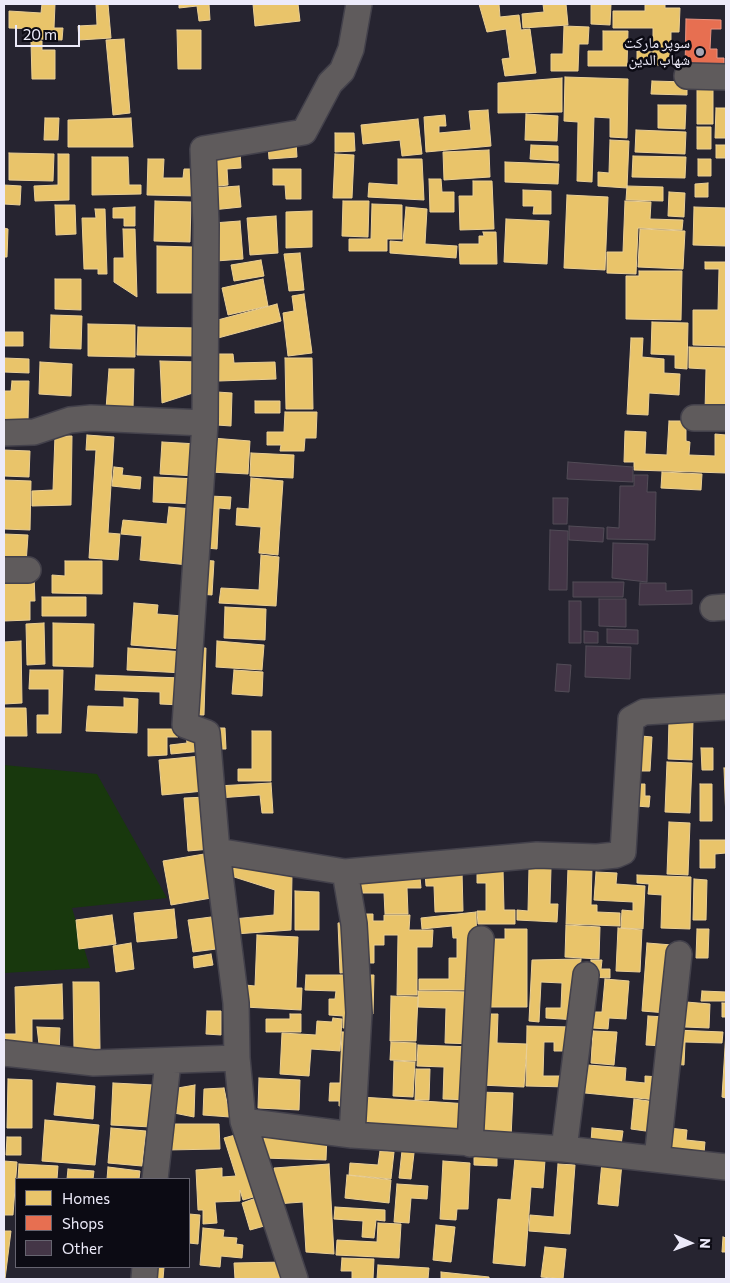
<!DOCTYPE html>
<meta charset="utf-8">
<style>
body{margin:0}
#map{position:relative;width:730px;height:1283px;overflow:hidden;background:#262430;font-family:Commissioner,sans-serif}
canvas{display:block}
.frame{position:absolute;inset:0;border:5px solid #eceaf9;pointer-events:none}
.legend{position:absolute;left:15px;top:1178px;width:175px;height:90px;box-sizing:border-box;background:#0c0b14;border:1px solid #666470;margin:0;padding:6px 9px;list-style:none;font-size:15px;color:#eceaf9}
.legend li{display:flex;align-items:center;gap:10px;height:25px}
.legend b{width:25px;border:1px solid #666470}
.north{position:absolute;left:665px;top:1218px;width:50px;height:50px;-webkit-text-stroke:4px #0c0b14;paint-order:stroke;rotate:92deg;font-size:14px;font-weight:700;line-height:20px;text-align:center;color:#eceaf9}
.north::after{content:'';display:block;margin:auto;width:18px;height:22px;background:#eceaf9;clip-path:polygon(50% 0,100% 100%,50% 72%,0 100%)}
.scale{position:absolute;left:15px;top:25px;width:65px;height:22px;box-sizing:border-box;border:2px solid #eceaf9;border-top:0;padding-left:6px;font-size:15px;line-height:18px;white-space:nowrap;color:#eceaf9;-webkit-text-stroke:4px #0c0b14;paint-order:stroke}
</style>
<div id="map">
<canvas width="730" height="1283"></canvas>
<div class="frame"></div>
<ul class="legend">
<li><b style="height:14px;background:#e9c46a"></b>Homes</li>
<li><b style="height:14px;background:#e76f51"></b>Shops</li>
<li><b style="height:14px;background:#443647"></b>Other</li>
</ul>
<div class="north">N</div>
<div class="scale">20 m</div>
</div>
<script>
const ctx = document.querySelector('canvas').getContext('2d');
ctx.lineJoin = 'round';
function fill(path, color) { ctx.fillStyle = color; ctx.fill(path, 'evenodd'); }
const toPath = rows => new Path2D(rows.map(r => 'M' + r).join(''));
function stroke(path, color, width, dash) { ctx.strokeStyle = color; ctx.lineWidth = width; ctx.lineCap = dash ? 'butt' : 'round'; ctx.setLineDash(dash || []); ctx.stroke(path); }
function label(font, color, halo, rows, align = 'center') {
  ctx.font = font + ' Commissioner,"Noto Naskh Arabic",sans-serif'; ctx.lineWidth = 5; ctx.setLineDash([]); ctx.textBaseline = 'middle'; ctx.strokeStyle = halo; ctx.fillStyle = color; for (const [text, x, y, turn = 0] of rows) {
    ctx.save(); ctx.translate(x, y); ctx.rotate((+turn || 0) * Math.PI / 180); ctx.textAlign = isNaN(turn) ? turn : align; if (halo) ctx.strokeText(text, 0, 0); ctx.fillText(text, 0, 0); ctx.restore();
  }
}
const green = toPath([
 [4,765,97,774,167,898,72,908,90,968,4,973]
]);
const homes = toPath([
 [42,4,55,4,54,28,63,28,62,40,40,39,40,29,9,28,9,11,41,13,42,4],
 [96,4,108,4,111,38,79,40,78,26,97,25,96,4],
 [179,4,209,4,210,20,199,21,197,6,179,8,179,4],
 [253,4,298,4,300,21,255,26,253,4],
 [479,4,499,4,500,17,519,15,521,30,530,29,536,73,505,76,502,59,510,58,506,29,487,32,479,4],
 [543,4,566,4,568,25,523,28,522,14,544,12,543,4],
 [591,4,611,4,610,25,591,24,591,4],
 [645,4,665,4,665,8,680,8,679,32,671,32,671,65,637,65,637,51,653,52,653,28,613,28,613,11,645,11,645,4],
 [564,26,589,27,588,44,579,44,578,71,551,71,551,54,563,54,564,26],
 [177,30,201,30,201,69,178,69,177,30],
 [603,31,628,31,627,66,588,66,588,51,603,51,603,31],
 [124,39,130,113,113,115,106,40,124,39],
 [31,41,42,41,42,50,55,50,55,79,32,79,31,41],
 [565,77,628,79,627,138,610,137,610,118,594,117,592,182,577,181,578,122,564,121,565,77],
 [562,78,562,112,498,113,498,83,562,78],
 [713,79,713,124,697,124,697,80,713,79],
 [652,81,687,82,687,95,651,94,652,81],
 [658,105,686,105,685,129,658,128,658,105],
 [716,108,726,108,726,138,715,138,716,108],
 [488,110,491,146,426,152,424,117,445,115,446,126,439,126,439,133,471,130,469,111,488,110],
 [526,114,558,116,557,141,525,140,526,114],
 [45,118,59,118,58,140,44,140,45,118],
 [131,118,133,147,68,147,68,120,131,118],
 [418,119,422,154,402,156,400,140,363,144,361,125,418,119],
 [697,127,711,127,711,149,697,149,697,127],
 [636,130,686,132,685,154,635,152,636,130],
 [335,133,354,133,355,151,335,152,335,133],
 [610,140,629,141,627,188,598,186,598,172,609,173,610,140],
 [296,142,297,157,269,159,268,144,296,142],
 [531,145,558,146,558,161,530,159,531,145],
 [716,145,726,145,726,158,716,158,716,145],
 [489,150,490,177,444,180,443,152,489,150],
 [240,151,241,168,227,169,228,185,210,187,208,153,240,151],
 [9,153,54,154,53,181,9,180,9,153],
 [58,154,69,154,69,200,35,201,34,186,58,185,58,154],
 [335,154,354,155,352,198,333,198,335,154],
 [633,156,686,157,685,178,632,177,633,156],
 [92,157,128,157,129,185,141,185,141,194,92,195,92,157],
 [148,159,164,159,163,178,183,178,184,169,198,169,197,196,147,195,148,159],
 [398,159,422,159,424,200,368,197,369,183,398,185,398,159],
 [698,159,711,159,711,176,698,176,698,159],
 [505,162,559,164,558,184,505,182,505,162],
 [273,169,301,169,301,199,286,199,285,185,273,185,273,169],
 [429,179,441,179,442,192,454,192,454,212,430,212,429,179],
 [473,181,492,181,494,229,460,230,459,196,473,196,473,181],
 [708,183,708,197,695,197,695,184,708,183],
 [4,185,21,186,20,205,4,204,4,185],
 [239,186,241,207,212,210,210,188,239,186],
 [627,186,663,187,663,201,626,200,627,186],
 [523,190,551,191,551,214,533,214,534,206,523,206,523,190],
 [669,192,685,193,684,217,668,216,669,192],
 [567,195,608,197,605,270,564,268,567,195],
 [155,201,191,202,190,242,154,241,155,201],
 [343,201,369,201,368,237,342,236,343,201],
 [625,201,651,202,650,219,683,220,682,230,638,228,636,274,607,273,607,252,623,252,625,201],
 [372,204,402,205,402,239,387,239,387,251,349,251,349,239,371,239,372,204],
 [55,205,75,205,76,234,56,235,55,205],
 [135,207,135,226,124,226,124,218,113,218,113,208,135,207],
 [406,207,427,209,425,244,457,246,456,258,390,253,390,241,403,242,406,207],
 [694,207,726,208,726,246,693,245,694,207],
 [95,209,105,209,107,274,98,274,98,269,84,269,82,218,96,218,95,209],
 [312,211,312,247,286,248,286,212,312,211],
 [276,216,278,253,250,255,247,218,276,216],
 [506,219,549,221,547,264,504,262,506,219],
 [240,221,243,259,216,261,213,223,240,221],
 [4,228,8,229,7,257,4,257,4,228],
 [123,229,135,229,137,297,114,282,114,258,124,258,123,229],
 [640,229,685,231,683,269,638,267,640,229],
 [483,232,496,232,497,264,460,264,459,244,479,244,479,236,484,236,483,232],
 [157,246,193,247,192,293,157,293,157,246],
 [300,253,304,290,289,291,284,254,300,253],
 [261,260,264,276,234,281,231,265,261,260],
 [705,262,726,262,726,346,693,345,693,310,718,310,719,269,705,269,705,262],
 [639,271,682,271,681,320,626,319,626,276,639,276,639,271],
 [55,279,81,279,81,310,55,309,55,279],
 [263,279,268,306,228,315,222,288,263,279],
 [304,294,312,353,288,356,283,313,294,311,292,296,304,294],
 [277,304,281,321,218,338,214,321,277,304],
 [51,315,82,316,81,349,50,348,51,315],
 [652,322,688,323,687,369,675,368,675,355,651,354,652,322],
 [88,324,135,325,135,357,88,356,88,324],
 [138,327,200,328,199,356,137,355,138,327],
 [4,332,23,332,23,346,4,346,4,332],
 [631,338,643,338,642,357,664,359,664,373,680,374,679,395,649,393,648,415,627,414,631,338],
 [689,347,726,348,726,412,705,411,706,369,689,368,689,347],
 [218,354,233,354,234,363,275,362,276,379,219,381,218,354],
 [4,358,29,359,29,373,4,372,4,358],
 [285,358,312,358,313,409,286,409,285,358],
 [160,361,200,362,199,391,162,403,160,361],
 [40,362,72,364,71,396,39,394,40,362],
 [109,369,134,369,133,409,106,409,109,369],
 [12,381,29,381,28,421,4,422,4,391,11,391,12,381],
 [217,392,232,393,231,426,217,425,217,392],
 [255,401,280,401,280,413,255,413,255,401],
 [285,412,317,412,316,438,305,438,304,451,280,451,281,445,267,445,267,432,284,432,285,412],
 [669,421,686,421,686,441,690,442,689,455,715,456,715,434,726,435,726,473,634,470,634,462,624,462,625,431,646,432,645,454,667,455,669,421],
 [87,435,114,437,108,533,120,534,118,560,89,558,96,450,86,450,87,435],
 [55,436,72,436,71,505,32,506,32,491,53,490,55,436],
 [212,438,250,441,248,474,210,472,212,438],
 [162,442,198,444,196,476,160,474,162,442],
 [4,450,30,451,29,477,4,476,4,450],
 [251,453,294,455,293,478,250,476,251,453],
 [114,467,123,468,122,475,141,477,140,489,112,486,114,467],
 [662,472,702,474,701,490,661,488,662,472],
 [154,477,197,479,196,504,153,502,154,477],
 [251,478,283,481,278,555,259,553,261,527,236,525,237,508,249,509,251,478],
 [4,480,31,481,30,530,4,529,4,480],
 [209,496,231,497,230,509,219,508,217,549,206,548,209,496],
 [169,507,193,509,188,565,140,560,142,536,121,534,123,520,167,524,169,507],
 [4,534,28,535,26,564,4,560,4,534],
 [261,555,279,557,276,606,219,603,221,588,259,590,261,555],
 [201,560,214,561,212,595,199,594,201,560],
 [65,561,102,561,102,594,52,593,52,575,65,576,65,561],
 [34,575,35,601,30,601,30,620,4,621,4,576,34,575],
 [42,597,86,597,86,616,42,616,42,597],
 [134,603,158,605,157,614,183,616,181,649,131,645,134,603],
 [225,607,266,609,265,640,224,638,225,607],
 [44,623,45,664,27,665,26,624,44,623],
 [53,623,94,624,93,667,53,666,53,623],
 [21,641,22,703,4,704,4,642,21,641],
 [217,641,264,645,262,670,216,667,217,641],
 [128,648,185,652,184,673,127,670,128,648],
 [194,648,206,648,204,715,192,715,194,648],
 [30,670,63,670,61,733,37,733,37,715,49,715,49,689,29,689,30,670],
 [234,670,263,672,262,696,232,694,234,670],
 [96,675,183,678,182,705,160,704,160,692,95,690,96,675],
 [124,698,138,699,137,733,86,731,88,706,124,707,124,698],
 [4,708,26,708,27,736,4,736,4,708],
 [669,720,693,720,692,760,668,759,669,720],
 [211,728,225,728,226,749,212,749,211,728],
 [148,729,178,729,178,737,167,737,167,755,148,756,148,729],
 [252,731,271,731,271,781,238,781,238,769,252,769,252,731],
 [201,734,203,751,171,754,170,745,187,743,186,736,201,734],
 [641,736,652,737,650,771,640,771,641,736],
 [701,748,713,748,713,770,702,770,701,748],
 [201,756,204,791,162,795,159,760,201,756],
 [667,762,692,763,690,813,665,812,667,762],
 [724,768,726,768,726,820,724,768],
 [271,783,273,813,262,813,260,795,218,798,217,786,271,783],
 [636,784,645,784,645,796,650,796,649,807,636,806,636,784],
 [700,784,712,784,712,821,700,821,700,784],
 [208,797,211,849,188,851,184,798,208,797],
 [669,822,690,823,688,875,667,874,669,822],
 [700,840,726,840,726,853,715,854,715,868,700,868,700,840],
 [210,853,217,897,171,905,163,861,210,853],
 [235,861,278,875,292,875,291,930,235,934,233,919,274,915,275,890,231,876,235,861],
 [529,868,551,868,550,904,558,904,557,922,517,920,517,910,528,911,529,868],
 [568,868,592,868,591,905,597,905,597,912,620,913,620,926,566,924,568,868],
 [477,869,503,869,504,910,515,910,515,924,478,924,477,911,486,911,486,883,477,883,477,869],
 [462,871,463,911,435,912,434,886,426,886,425,872,462,871],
 [596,872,617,873,616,884,645,886,643,929,621,928,622,910,633,911,633,902,594,900,596,872],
 [637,875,691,877,690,929,661,928,662,895,648,894,649,884,637,883,637,875],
 [420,877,421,888,407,888,408,914,385,914,384,893,352,893,352,879,420,877],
 [694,879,707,880,706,920,693,920,694,879],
 [295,891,319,892,319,930,295,930,295,891],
 [174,909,177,938,137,942,134,913,174,909],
 [476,912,478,990,419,990,419,979,449,979,449,958,457,958,457,938,453,938,452,926,422,929,421,918,476,912],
 [361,914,373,914,373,921,384,921,384,915,410,915,409,930,433,930,432,947,417,947,417,995,397,995,398,935,384,935,384,945,374,945,374,963,360,963,361,914],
 [112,915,116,944,79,949,76,920,112,915],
 [219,916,224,948,193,952,188,920,219,916],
 [351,922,353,972,340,973,338,923,351,922],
 [566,925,600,927,599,959,565,957,566,925],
 [618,928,642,930,640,972,616,971,618,928],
 [505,929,527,929,527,1007,485,1007,482,939,505,939,505,929],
 [697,929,709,929,708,958,696,958,697,929],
 [257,935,298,937,296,988,302,988,301,1010,244,1007,245,985,255,986,257,935],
 [131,943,134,969,116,972,113,946,131,943],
 [647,943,672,945,667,1013,642,1011,647,943],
 [211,954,213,965,194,968,193,957,211,954],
 [581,959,577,1020,546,1018,546,1008,561,1008,562,983,541,982,539,1022,529,1021,532,960,581,959],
 [591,960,602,960,601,969,610,969,610,978,590,977,591,960],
 [306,975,354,975,353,1028,343,1028,343,1016,329,1015,329,999,335,999,336,991,305,990,306,975],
 [363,975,374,975,373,1014,362,1014,363,975],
 [605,979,629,981,626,1019,609,1018,608,1029,592,1028,593,1012,602,1012,605,979],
 [73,982,99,982,100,1049,74,1050,73,982],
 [62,984,63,1019,32,1019,32,1049,6,1047,5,1034,16,1034,15,987,62,984],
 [418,991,475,992,474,1044,445,1043,446,1008,418,1007,418,991],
 [702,991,726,992,726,1001,701,1001,702,991],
 [391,996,418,997,416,1041,390,1041,391,996],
 [686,1002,710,1004,709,1028,685,1027,686,1002],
 [722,1003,726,1003,726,1017,722,1017,722,1003],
 [207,1011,221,1011,221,1035,206,1034,207,1011],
 [290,1014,301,1014,301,1032,266,1032,266,1019,290,1019,290,1014],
 [483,1014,498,1014,497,1043,527,1044,524,1087,480,1085,483,1014],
 [648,1016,666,1017,664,1046,646,1045,648,1016],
 [333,1018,342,1019,340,1051,311,1049,309,1076,280,1074,282,1033,316,1035,317,1021,332,1022,333,1018],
 [527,1026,572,1027,572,1051,554,1051,554,1042,544,1042,543,1076,568,1076,568,1087,526,1086,527,1026],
 [37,1027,60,1028,59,1054,40,1053,37,1027],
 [675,1030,723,1032,722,1043,685,1042,684,1065,674,1064,675,1030],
 [593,1031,617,1032,614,1065,591,1063,593,1031],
 [726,1031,726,1098,722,1097,726,1031],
 [342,1032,352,1032,349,1106,339,1106,339,1101,329,1101,330,1083,340,1083,342,1032],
 [391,1042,416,1043,416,1061,390,1060,391,1042],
 [418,1045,473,1047,471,1100,443,1099,444,1067,417,1066,418,1045],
 [394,1061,415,1062,413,1097,393,1096,394,1061],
 [588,1065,626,1068,625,1081,645,1083,645,1076,659,1077,657,1100,585,1093,588,1065],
 [416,1069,430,1069,429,1100,415,1100,416,1069],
 [259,1078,300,1080,299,1110,258,1108,259,1078],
 [8,1079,32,1080,32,1128,7,1128,8,1079],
 [57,1083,95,1086,93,1119,54,1115,57,1083],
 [113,1083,154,1085,152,1127,111,1125,113,1083],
 [195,1085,194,1117,174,1113,172,1089,195,1085],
 [224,1088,230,1117,203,1115,204,1089,224,1088],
 [478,1092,513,1093,511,1138,476,1136,478,1092],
 [361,1097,469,1104,467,1131,359,1124,361,1097],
 [634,1099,656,1102,653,1132,631,1129,634,1099],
 [45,1120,99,1125,95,1165,42,1161,45,1120],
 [170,1124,219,1124,220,1149,166,1150,170,1124],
 [111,1128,146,1131,142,1166,108,1163,111,1128],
 [592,1128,623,1131,621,1145,591,1142,592,1128],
 [669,1128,687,1130,686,1140,705,1142,704,1153,666,1149,669,1128],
 [264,1133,327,1135,326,1160,263,1158,264,1133],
 [239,1134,257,1196,243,1200,240,1190,240,1201,215,1202,217,1223,203,1224,203,1210,198,1210,196,1170,222,1168,222,1177,236,1176,224,1138,239,1134],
 [7,1137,21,1137,21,1155,6,1155,7,1137],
 [474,1150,497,1150,497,1166,474,1165,474,1150],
 [380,1151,394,1152,391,1179,349,1175,350,1163,378,1165,380,1151],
 [402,1151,414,1153,411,1179,399,1178,402,1151],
 [515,1158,545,1160,543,1188,531,1187,525,1266,493,1263,498,1199,511,1200,515,1158],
 [4,1161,17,1162,13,1215,4,1215,4,1161],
 [443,1161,470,1163,468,1209,457,1209,456,1220,440,1219,443,1161],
 [602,1162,622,1163,618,1206,598,1204,602,1162],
 [19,1164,58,1166,57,1179,18,1179,19,1164],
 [329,1164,334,1254,306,1252,303,1202,276,1204,274,1168,329,1164],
 [558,1164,575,1165,570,1234,529,1231,530,1215,554,1217,558,1164],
 [108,1167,140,1171,139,1179,107,1179,108,1167],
 [68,1169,94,1171,93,1179,67,1179,68,1169],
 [347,1175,391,1180,389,1203,345,1198,347,1175],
 [397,1184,428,1186,427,1199,411,1198,409,1223,394,1222,397,1184],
 [259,1197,268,1225,250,1230,242,1203,259,1197],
 [335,1207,385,1210,385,1221,376,1220,374,1238,362,1237,363,1221,334,1219,335,1207],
 [189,1214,200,1215,198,1244,189,1243,189,1214],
 [378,1223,401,1224,399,1258,336,1255,337,1240,377,1242,378,1223],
 [436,1225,455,1227,451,1262,433,1260,436,1225],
 [203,1228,224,1230,223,1237,237,1238,236,1244,243,1245,242,1258,221,1256,220,1267,200,1265,203,1228],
 [4,1231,11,1231,5,1279,4,1279,4,1231],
 [723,1237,726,1238,726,1252,722,1252,723,1237],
 [545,1247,566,1249,563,1279,541,1277,545,1247],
 [342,1258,374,1259,373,1279,352,1279,352,1271,341,1271,342,1258],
 [285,1262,288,1279,235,1279,234,1263,285,1262],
 [378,1265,429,1268,428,1279,377,1279,378,1265],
 [152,1267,164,1267,163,1279,150,1279,152,1267],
 [441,1272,489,1277,489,1279,441,1279,441,1272]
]);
const shops = toPath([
 [686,19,721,20,721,29,711,29,710,49,717,49,717,58,724,58,724,70,685,69,686,19]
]);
const building = toPath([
 [568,462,633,467,633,482,567,479,568,462],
 [634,475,648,475,647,492,656,492,655,540,607,539,607,527,619,528,620,486,634,486,634,475],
 [553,498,568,498,567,524,553,524,553,498],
 [569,526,604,528,603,542,569,540,569,526],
 [550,530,568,531,567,590,549,590,550,530],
 [613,543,648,544,647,582,612,578,613,543],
 [573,582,624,582,623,597,573,597,573,582],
 [640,583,666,583,666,591,692,590,692,604,639,605,640,583],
 [599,599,626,599,626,627,599,626,599,599],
 [569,601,581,601,581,643,569,643,569,601],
 [607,629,638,630,638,644,607,643,607,629],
 [584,631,598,632,598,643,584,643,584,631],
 [586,646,631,647,630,679,585,677,586,646],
 [557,664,571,665,569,692,555,691,557,664]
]);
const street = toPath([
 [687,76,726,77],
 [694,418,726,418],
 [4,433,34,432,70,420,91,418,205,423],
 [4,570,28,570],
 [713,608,726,607],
 [217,851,345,872,537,855,597,857,616,855,623,852,631,719,644,712,726,707],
 [345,872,354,924,359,1013,352,1135],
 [4,1053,94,1063,237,1058,243,1121,295,1279],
 [237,1058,236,1003,217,851,207,733,185,725,205,423,206,225,203,149,304,132,330,83,342,71,351,49,359,4],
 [243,1121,352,1135,564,1149,726,1167],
 [470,1144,481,939],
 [564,1149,586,975],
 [657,1159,679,954],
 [155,1179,168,1062],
 [144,1279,145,1267]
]);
const markers = [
 [700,52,5,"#a7a5b3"]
];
const poiNames = [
 ["سوپر مارکت",690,43],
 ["شهاب الدین",690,60]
];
fill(green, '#18380d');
fill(homes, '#e9c46a');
stroke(homes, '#eacf95', 1);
fill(shops, '#e76f51');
stroke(shops, '#e89483', 1);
fill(building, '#443647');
stroke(building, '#524c57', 1);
stroke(street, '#43414b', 28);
stroke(street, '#5f5b5c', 25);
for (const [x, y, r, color] of markers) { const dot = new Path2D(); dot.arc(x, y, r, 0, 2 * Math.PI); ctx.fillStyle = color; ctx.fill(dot); stroke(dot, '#0c0b14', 2); }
label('15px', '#eceaf9', '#0c0b14', poiNames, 'right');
</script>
